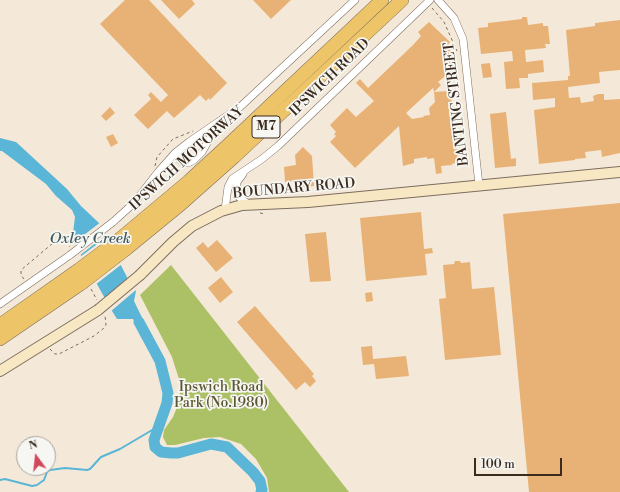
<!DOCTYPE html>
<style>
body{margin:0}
#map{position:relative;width:620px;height:492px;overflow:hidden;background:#f4e9d8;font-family:"Libre Bodoni",serif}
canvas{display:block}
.north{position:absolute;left:16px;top:436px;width:40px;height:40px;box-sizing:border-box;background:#f6f6f2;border:1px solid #aba49d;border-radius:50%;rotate:345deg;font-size:11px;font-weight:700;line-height:16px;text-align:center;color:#3b2a1e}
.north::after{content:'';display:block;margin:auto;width:14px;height:18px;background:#d1495b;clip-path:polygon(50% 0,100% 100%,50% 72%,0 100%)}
.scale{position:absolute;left:474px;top:458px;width:88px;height:18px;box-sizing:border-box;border:2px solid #3b2a1e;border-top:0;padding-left:5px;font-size:12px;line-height:14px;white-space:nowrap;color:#3b2a1e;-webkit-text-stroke:3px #f6f6f2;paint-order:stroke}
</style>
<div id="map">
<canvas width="620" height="492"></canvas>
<div class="north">N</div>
<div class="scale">100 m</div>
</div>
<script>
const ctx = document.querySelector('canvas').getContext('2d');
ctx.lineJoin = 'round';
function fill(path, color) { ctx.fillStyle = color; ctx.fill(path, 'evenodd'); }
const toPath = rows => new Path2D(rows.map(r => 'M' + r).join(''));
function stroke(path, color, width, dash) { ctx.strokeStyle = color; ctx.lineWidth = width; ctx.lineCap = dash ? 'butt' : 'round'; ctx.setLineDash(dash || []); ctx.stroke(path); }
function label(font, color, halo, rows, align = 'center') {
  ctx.font = font + ' "Libre Bodoni",serif'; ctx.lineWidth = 3.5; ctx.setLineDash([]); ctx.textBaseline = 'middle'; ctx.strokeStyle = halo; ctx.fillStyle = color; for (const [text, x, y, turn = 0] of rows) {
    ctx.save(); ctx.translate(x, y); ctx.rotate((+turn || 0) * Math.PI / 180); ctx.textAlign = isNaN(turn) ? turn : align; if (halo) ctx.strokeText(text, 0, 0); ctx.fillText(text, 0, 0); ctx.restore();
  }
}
const green = toPath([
 [171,265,349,492,269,492,267,478,256,459,241,444,220,437,204,438,175,445,167,445,163,437,164,430,173,417,180,400,179,379,172,357,140,295]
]);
const water = toPath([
 [0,138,16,142,67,189,81,206,99,223,128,279,136,291,134,301,150,334,143,338,133,319,117,319,112,311,74,243,73,233,75,217,72,210,56,196,46,184,2,151,0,151]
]);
const pier = toPath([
 [101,222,107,234,79,256,72,244],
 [108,236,122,264,95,285,80,257],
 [129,278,137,289,110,312,103,300]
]);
const stream = toPath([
 [0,480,5,479,32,486,37,485,44,480,47,472,50,470,65,468,87,470,90,469,101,457,120,449,159,426]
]);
const river = toPath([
 [139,322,160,361,168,393,167,403,154,440,155,447,161,452,171,453,178,453,211,444,227,447,253,472,260,481,262,490,261,492]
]);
const building = toPath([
 [125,0,149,0,227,83,210,100,209,98,206,101,200,95,174,118,167,111,148,129,134,115,151,99,148,95,151,92,161,102,168,95,100,24],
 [161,0,192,0,195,4,179,19],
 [253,0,291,0,271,19],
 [522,17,527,17,528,25,543,23,543,26,548,26,550,44,545,44,546,48,525,50,526,62,543,60,544,72,528,74,528,78,519,78,520,88,506,89,504,62,513,61,512,51,481,54,478,28,488,27,488,23,522,19],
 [620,20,620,70,599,72,600,83,568,87,569,98,580,97,581,103,594,101,593,96,598,94,604,94,604,100,620,99,620,153,602,157,601,150,585,152,586,158,575,159,575,160,539,164,534,110,555,107,555,98,533,100,532,83,568,80,568,76,570,76,566,30,595,26,595,23],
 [429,22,450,42,447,46,452,52,451,54,453,55,457,72,449,73,438,82,441,85,434,92,433,88,406,113,412,119,424,117,423,116,430,115,429,108,435,102,434,92,448,91,448,96,451,96,452,107,449,108,450,118,454,118,455,130,452,130,453,140,456,140,458,161,455,161,455,163,452,164,452,165,441,166,442,173,436,174,434,158,427,159,427,157,414,159,414,163,403,166,399,126,355,168,330,142,336,136,334,134,336,132,330,125,347,108,356,117,374,101,356,83,360,79,368,88,413,45,421,36,418,32],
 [490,63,492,77,483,78,481,64],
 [110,107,115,113,106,121,101,116],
 [506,112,511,159,516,158,516,166,495,168,490,114],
 [113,134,118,143,111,147,106,137],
 [303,147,312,156,314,186,297,187,297,181,285,182,284,167,296,165,295,155],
 [620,203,620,492,529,492,503,214],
 [421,212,424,249,432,248,433,253,425,254,427,275,366,281,360,218],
 [326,232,331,281,310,282,305,234],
 [217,240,233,258,216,272,196,248,203,242,208,248],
 [455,261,460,261,461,263,470,262,472,289,494,287,501,355,445,360,439,299,446,298,443,265,454,264],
 [221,277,233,292,220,303,208,288],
 [372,292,373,301,366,302,365,293],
 [255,306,314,374,312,376,316,381,310,387,305,382,296,390,237,322],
 [372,346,373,359,406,356,409,376,376,379,374,364,363,365,361,347]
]);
const path = toPath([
 [432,8,444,22,457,51],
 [224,129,228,124],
 [155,166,157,157,173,139,193,131],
 [260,213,265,214],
 [24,279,21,275,21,270,53,243,64,240,67,242,70,247],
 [91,289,97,300],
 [50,349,55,354,59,354,94,336,104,328,106,325,105,316]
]);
const street = toPath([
 [438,0,454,18,463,39,479,185],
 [175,153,180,160,183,163,188,163,194,160,202,152,211,136,220,123],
 [243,174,237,182,236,191,239,197,248,204],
 [225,210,228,187,232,179,262,159,278,146,430,0],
 [113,222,134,203,159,171,175,153,189,142,240,107,355,0],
 [0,304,70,255]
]);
const secondary = toPath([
 [140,275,173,242,192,226,221,211,242,205,308,202,620,172],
 [0,371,98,310]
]);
const highway = toPath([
 [121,238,189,181,226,147,382,0],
 [126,249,181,204,234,157,402,0],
 [0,325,77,271],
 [0,339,82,283]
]);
const streetBridge = toPath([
 [70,255,113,222]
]);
const secondaryBridge = toPath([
 [98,310,140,275]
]);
const highwayBridge = toPath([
 [77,271,121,238],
 [82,283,126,249]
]);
const shields = [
 [266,127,28]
];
const shieldNames = [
 ["M7",266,127]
];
const streetNames = [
 ["IPSWICH ROAD",330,78,-44],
 ["BANTING STREET",457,104,-97],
 ["IPSWICH MOTORWAY",187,159,-42],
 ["BOUNDARY ROAD",294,189,-5]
];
const parkNames = [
 ["Ipswich Road",221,388],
 ["Park (No.1980)",221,404]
];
const waterNames = [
 ["Oxley Creek",90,239]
];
fill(green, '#acc065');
fill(water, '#5ab5d7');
fill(pier, '#f4e9d8');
stroke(stream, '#5ab5d7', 2);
stroke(river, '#5ab5d7', 11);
fill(building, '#e8b276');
stroke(street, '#7c6d5f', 8);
stroke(secondary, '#7c6d5f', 12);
stroke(highway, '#7c6d5f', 14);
stroke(path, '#7c6d5f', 1, [3, 3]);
stroke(street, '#fff', 7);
stroke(secondary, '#f8e7c3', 10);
stroke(highway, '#eec469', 13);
stroke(streetBridge, '#7c6d5f', 8, []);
stroke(secondaryBridge, '#7c6d5f', 12, []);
stroke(highwayBridge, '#7c6d5f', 14, []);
stroke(streetBridge, '#fff', 7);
stroke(secondaryBridge, '#f8e7c3', 10);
stroke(highwayBridge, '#eec469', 13);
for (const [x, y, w] of shields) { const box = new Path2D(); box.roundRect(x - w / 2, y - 11, w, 22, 3); ctx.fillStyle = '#f6f6f2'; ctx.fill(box); stroke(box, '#3b2a1e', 1); }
label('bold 13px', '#3b2a1e', null, shieldNames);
label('14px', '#3b2a1e', '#f6f6f2', streetNames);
label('14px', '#5d5733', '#f6f6f2', parkNames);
label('italic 15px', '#465b5f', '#f6f6f2', waterNames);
</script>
